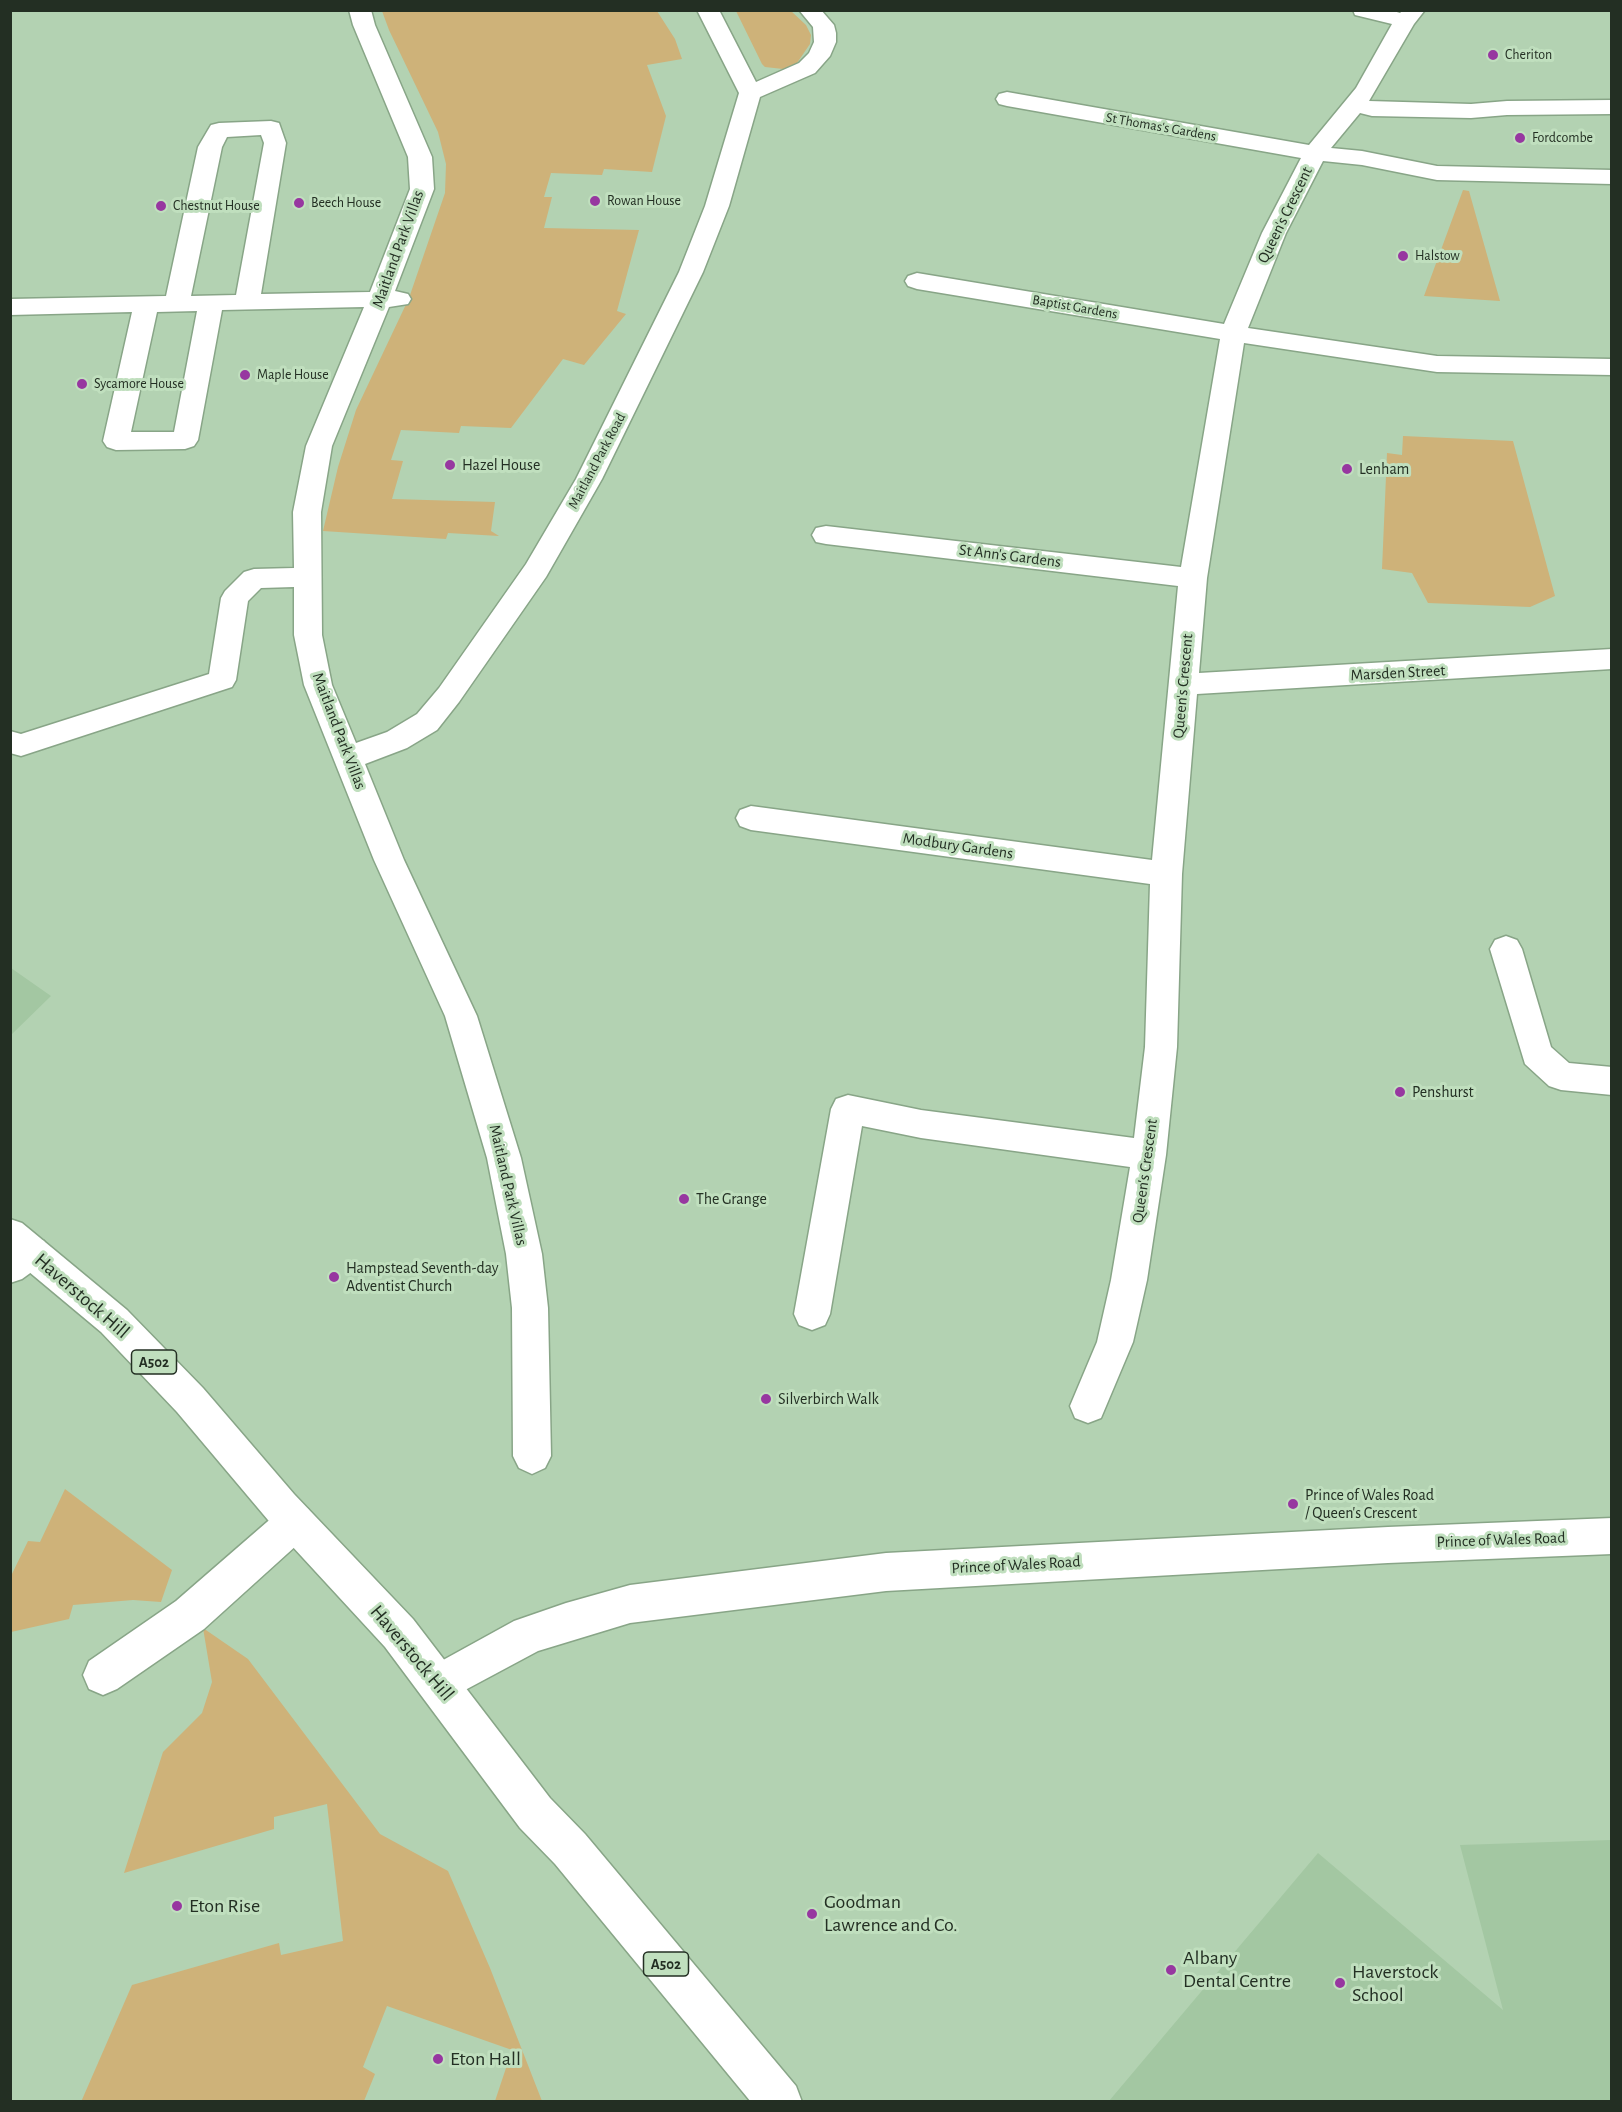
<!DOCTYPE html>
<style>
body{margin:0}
#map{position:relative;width:1622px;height:2112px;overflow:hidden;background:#b3d2b2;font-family:"Alegreya Sans",sans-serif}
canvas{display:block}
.frame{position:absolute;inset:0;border:12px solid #232f23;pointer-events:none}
</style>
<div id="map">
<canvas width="1622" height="2112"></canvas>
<div class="frame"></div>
</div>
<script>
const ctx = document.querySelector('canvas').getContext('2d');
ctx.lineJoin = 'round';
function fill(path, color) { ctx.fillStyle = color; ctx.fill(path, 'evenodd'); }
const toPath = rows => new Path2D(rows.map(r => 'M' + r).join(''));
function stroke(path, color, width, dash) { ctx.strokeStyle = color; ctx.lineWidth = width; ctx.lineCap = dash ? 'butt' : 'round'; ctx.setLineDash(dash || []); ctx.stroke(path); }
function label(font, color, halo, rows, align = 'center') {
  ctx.font = font + ' "Alegreya Sans",sans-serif'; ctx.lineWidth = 6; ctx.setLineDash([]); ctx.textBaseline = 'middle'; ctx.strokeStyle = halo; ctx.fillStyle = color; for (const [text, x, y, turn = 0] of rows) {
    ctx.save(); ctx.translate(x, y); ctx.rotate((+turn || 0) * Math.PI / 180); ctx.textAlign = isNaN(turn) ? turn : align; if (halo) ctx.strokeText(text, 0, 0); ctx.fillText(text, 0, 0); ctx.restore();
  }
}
const built = toPath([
 [11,968,51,996,11,1035],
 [1611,1840,1611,2101,1109,2101,1318,1853,1503,2010,1460,1845]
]);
const green = toPath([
 [382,11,657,11,675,39,682,59,647,65,666,116,652,172,604,169,602,175,551,173,544,197,552,197,544,228,639,230,617,311,626,314,584,365,563,359,511,428,461,426,459,433,401,430,391,460,403,461,392,499,495,502,491,531,499,536,448,533,446,539,323,531,338,467,356,410,409,298,445,193,446,164,438,132,389,30],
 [736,11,791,11,806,25,811,35,810,44,797,63,790,67,783,69,765,67,762,64],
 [1463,190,1469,191,1500,301,1424,296],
 [1403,436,1513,441,1555,596,1530,607,1428,603,1412,573,1382,569,1387,453,1402,455],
 [65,1489,172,1570,161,1602,133,1600,73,1605,69,1619,11,1632,11,1576,28,1541,40,1542],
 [203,1628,248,1659,380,1834,448,1871,490,1968,542,2101,495,2101,512,2050,387,2006,363,2067,375,2074,364,2101,81,2102,132,1985,279,1943,281,1955,343,1941,327,1804,274,1817,274,1829,124,1873,163,1752,202,1713,212,1682]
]);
const minor = toPath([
 [349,10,371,10,375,25,432,157,434,189,395,291,408,294,411,299,408,304,389,307,332,446,321,512,322,635,332,685,356,743,387,732,417,714,439,688,526,564,576,479,679,272,705,206,739,93,697,10,719,10,756,82,799,63,809,53,814,42,813,27,799,10,821,10,834,25,836,33,836,42,830,56,815,73,760,97,729,206,703,272,602,479,546,577,459,702,437,730,407,748,365,764,404,860,477,1016,521,1158,542,1254,548,1308,551,1456,545,1468,532,1474,519,1468,513,1456,512,1308,506,1254,487,1158,445,1016,374,860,304,685,294,635,294,587,261,588,248,601,236,680,232,687,21,756,10,753,10,731,21,734,209,674,221,598,225,591,244,572,254,569,294,568,293,512,306,446,364,307,222,310,198,440,194,446,185,449,116,450,107,447,103,441,132,312,10,315,10,299,166,296,198,147,208,130,211,125,219,123,271,121,279,123,286,143,261,294,370,292,410,189,408,157,353,25,349,10],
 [261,135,264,143,236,295,191,296,222,147,227,137,261,135],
 [197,311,174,432,131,432,157,312,197,311],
 [1353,10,1390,10,1400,13,1403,10,1425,10,1414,24,1369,101,1471,104,1507,101,1612,100,1612,114,1507,115,1471,118,1372,116,1360,113,1331,148,1362,151,1437,166,1612,170,1612,184,1437,180,1362,165,1323,161,1286,233,1248,328,1437,356,1612,359,1612,375,1437,372,1244,343,1207,578,1199,673,1612,649,1612,669,1197,694,1182,874,1177,1047,1166,1155,1147,1280,1133,1342,1101,1418,1088,1423,1075,1418,1070,1406,1097,1342,1111,1280,1130,1167,921,1138,862,1126,830,1314,825,1325,812,1330,799,1325,794,1314,831,1109,836,1099,848,1095,921,1110,1134,1138,1145,1047,1150,884,751,830,740,826,736,818,740,810,751,806,1152,860,1178,586,826,544,816,542,812,535,816,528,826,526,1181,567,1220,339,917,289,908,286,905,281,908,276,917,273,1224,324,1262,233,1301,158,1007,106,999,104,996,99,999,94,1007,92,1309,145,1356,88,1392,24,1355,15,1353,10],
 [1506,936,1517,940,1522,949,1551,1047,1569,1063,1612,1067,1612,1095,1561,1090,1549,1086,1525,1064,1490,949,1495,940,1506,936],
 [32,1236,44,1241,50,1252,44,1263,22,1279,10,1283,10,1248,32,1236],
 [295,1504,308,1509,314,1522,308,1535,204,1629,117,1689,103,1695,89,1689,83,1675,89,1661,176,1601,282,1509,295,1504],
 [1612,1518,1612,1554,1388,1563,886,1591,630,1623,538,1651,439,1704,425,1698,419,1684,425,1670,514,1621,566,1603,630,1585,886,1553,1388,1527,1612,1518]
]);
const major = toPath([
 [10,1219,22,1223,127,1310,203,1388,294,1494,413,1619,550,1798,585,1834,796,2086,802,2102,751,2102,555,1864,520,1828,385,1647,268,1520,177,1412,101,1332,10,1256,10,1219]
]);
const markers = [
 [1493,55,6,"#9737a0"],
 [1520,138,6,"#9737a0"],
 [595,201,6,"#9737a0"],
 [299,203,6,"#9737a0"],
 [161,206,6,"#9737a0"],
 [1403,256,6,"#9737a0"],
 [245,375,6,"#9737a0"],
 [82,384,6,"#9737a0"],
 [450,465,6,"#9737a0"],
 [1347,469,6,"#9737a0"],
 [1400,1092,6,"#9737a0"],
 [684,1199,6,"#9737a0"],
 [334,1277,6,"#9737a0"],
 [766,1399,6,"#9737a0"],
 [1293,1504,6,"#9737a0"],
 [177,1906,6,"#9737a0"],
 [812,1914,6,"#9737a0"],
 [1171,1970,6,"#9737a0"],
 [1340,1983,6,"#9737a0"],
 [438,2059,6,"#9737a0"]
];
const farPoinames = [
 ["Cheriton",1505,55],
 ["Fordcombe",1532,138],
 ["Rowan House",607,201],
 ["Beech House",311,203],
 ["Chestnut House",173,206],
 ["Halstow",1415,256],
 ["Maple House",257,375],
 ["Sycamore House",94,384]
];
const farStreetnames = [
 ["St Thomas's Gardens",1161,127,10],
 ["Baptist Gardens",1075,307,10],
 ["Maitland Park Road",597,461,-62]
];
const shields = [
 [154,1362,45],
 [666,1964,45]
];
const shieldNames = [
 ["A502",154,1362],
 ["A502",666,1964]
];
const streetNames = [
 ["Queen's Crescent",1285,215,-64],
 ["Maitland Park Villas",398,249,-70],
 ["St Ann's Gardens",1010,556,7],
 ["Marsden Street",1398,673,-3],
 ["Queen's Crescent",1183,686,-85],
 ["Maitland Park Villas",339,731,69],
 ["Modbury Gardens",958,846,8],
 ["Queen's Crescent",1145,1171,-82],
 ["Maitland Park Villas",508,1185,77],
 ["Prince of Wales Road",1501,1540,-2],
 ["Prince of Wales Road",1016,1565,-3]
];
const poiNames = [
 ["Hazel House",462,465],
 ["Lenham",1359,469],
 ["Penshurst",1412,1092],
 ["The Grange",696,1199],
 ["Hampstead Seventh-day",346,1268],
 ["Adventist Church",346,1286],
 ["Silverbirch Walk",778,1399],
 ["Prince of Wales Road",1305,1495],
 ["/ Queen's Crescent",1305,1513]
];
const nearStreetnames = [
 ["Haverstock Hill",82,1296,41],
 ["Haverstock Hill",412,1653,50]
];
const nearPoinames = [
 ["Goodman",824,1902],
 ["Lawrence and Co.",824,1925],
 ["Eton Rise",189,1906],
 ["Albany",1183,1958],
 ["Dental Centre",1183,1981],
 ["Haverstock",1352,1972],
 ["School",1352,1995],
 ["Eton Hall",450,2059]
];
fill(built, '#a3c7a2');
fill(green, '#ceb279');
stroke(minor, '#88a587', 3);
stroke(major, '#88a587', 3);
fill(minor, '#fff');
fill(major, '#fff');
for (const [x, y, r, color] of markers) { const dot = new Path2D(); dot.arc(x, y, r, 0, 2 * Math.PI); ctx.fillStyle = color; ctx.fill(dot); stroke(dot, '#c0dfbe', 2); }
label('14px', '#232f23', '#c0dfbe', farPoinames, 'left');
label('14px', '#232f23', '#c0dfbe', farStreetnames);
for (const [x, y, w] of shields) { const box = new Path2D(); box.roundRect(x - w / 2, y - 12, w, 24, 4.5); ctx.fillStyle = '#c0dfbe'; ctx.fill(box); stroke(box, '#232f23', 1.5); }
label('bold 15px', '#232f23', null, shieldNames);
label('16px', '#232f23', '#c0dfbe', streetNames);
label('16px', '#232f23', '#c0dfbe', poiNames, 'left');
label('20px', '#232f23', '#c0dfbe', nearStreetnames);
label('20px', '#232f23', '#c0dfbe', nearPoinames, 'left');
</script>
